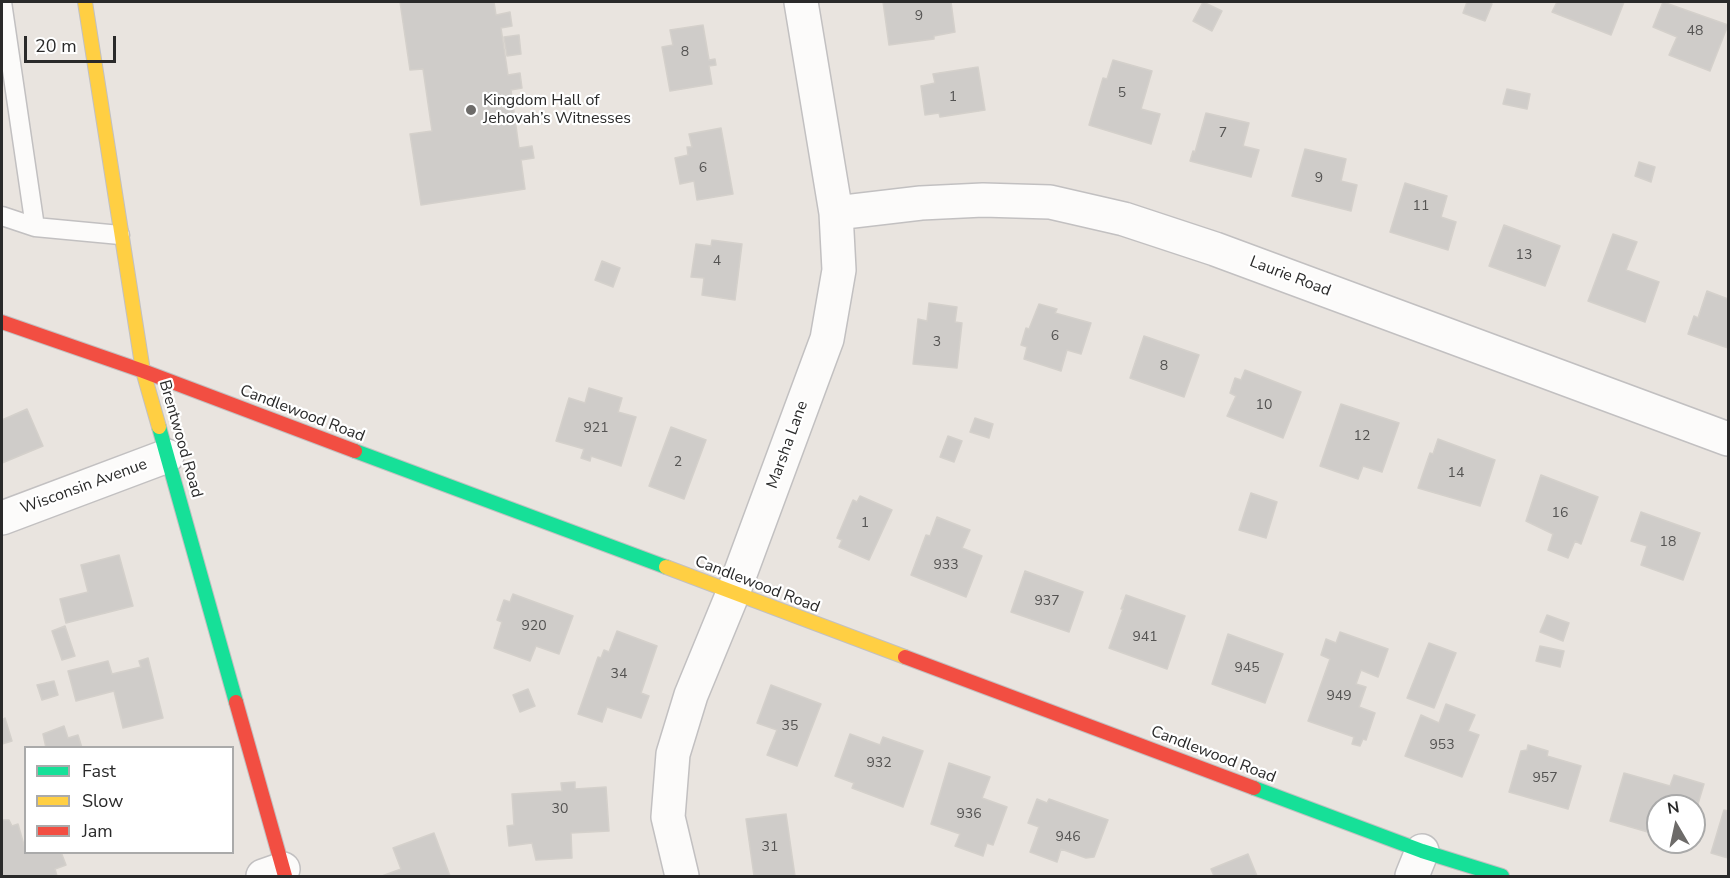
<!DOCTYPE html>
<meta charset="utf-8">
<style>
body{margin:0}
#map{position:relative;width:1730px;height:878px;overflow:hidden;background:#e9e4df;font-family:"Nunito Sans",sans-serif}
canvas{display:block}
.frame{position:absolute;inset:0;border:3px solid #2a2a2a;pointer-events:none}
.legend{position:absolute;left:24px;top:746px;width:210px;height:108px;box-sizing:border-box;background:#fff;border:2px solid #aaa;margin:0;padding:8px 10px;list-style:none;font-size:18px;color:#2a2a2a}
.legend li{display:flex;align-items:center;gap:12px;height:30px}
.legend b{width:30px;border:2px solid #aaa}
.north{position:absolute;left:1646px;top:794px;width:60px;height:60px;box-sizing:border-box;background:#fff;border:2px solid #aaa;border-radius:50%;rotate:351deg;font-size:16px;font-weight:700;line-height:24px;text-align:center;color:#2a2a2a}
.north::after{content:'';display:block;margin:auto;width:21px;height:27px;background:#6d6b69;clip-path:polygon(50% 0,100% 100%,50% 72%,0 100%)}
.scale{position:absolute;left:24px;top:36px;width:92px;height:27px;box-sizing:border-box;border:3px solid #2a2a2a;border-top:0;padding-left:8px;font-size:18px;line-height:21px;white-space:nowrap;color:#2a2a2a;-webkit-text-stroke:4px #fff;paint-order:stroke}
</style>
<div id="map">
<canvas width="1730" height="878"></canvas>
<div class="frame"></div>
<ul class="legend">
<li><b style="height:8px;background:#16e098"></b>Fast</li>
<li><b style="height:8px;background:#ffcf43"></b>Slow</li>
<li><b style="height:8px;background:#f24e42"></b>Jam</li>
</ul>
<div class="north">N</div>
<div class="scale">20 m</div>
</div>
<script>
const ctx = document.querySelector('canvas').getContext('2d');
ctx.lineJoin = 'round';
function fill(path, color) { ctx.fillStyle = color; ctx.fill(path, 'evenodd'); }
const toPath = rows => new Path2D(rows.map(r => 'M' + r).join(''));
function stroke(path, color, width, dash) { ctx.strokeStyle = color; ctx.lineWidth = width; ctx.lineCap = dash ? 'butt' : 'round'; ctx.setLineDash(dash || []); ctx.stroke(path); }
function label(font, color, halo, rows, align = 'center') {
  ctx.font = font + ' "Nunito Sans",sans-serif'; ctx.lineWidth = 4.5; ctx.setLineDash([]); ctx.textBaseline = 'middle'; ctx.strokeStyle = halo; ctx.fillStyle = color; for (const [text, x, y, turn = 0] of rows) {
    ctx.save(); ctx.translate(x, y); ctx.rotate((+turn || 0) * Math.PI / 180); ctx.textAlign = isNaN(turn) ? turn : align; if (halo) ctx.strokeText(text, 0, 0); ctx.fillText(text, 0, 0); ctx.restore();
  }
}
const building = toPath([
 [400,2,494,2,496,15,510,12,512,26,501,28,508,75,520,73,522,88,511,90,519,148,532,146,534,158,521,160,525,189,421,205,410,134,432,131,423,69,410,70,400,2],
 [883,2,951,2,955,32,934,36,934,39,889,45,883,2],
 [1203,2,1222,11,1212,31,1193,21,1203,2],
 [1467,2,1490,2,1492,4,1485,21,1463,13,1467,2],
 [1557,2,1624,2,1611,35,1552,12,1557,2],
 [1663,2,1728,25,1710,71,1669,55,1677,37,1653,27,1663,2],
 [703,25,709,60,715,59,716,65,709,66,712,84,670,91,662,47,673,45,670,30,703,25],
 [519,35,521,54,507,56,504,37,519,35],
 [1113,60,1152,71,1141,109,1160,114,1151,144,1089,125,1103,78,1107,79,1113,60],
 [978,67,985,110,940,117,939,113,925,115,921,86,935,83,933,74,978,67],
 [1507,89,1530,94,1527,109,1503,104,1507,89],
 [1206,113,1249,123,1243,146,1259,150,1251,177,1190,161,1193,151,1195,152,1206,113],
 [721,128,733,194,697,200,694,181,680,184,675,158,688,155,687,147,692,147,689,134,721,128],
 [1305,149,1346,159,1341,181,1357,185,1351,211,1292,196,1305,149],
 [1639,162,1655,167,1651,182,1635,176,1639,162],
 [1405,183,1447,196,1441,217,1456,222,1448,250,1390,232,1405,183],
 [1504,225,1560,246,1545,286,1489,266,1504,225],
 [1613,234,1637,242,1626,270,1659,282,1645,322,1588,301,1613,234],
 [712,240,742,244,735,300,702,295,704,278,691,277,696,244,711,246,712,240],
 [602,261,620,268,613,287,595,280,602,261],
 [1707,291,1728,299,1728,348,1688,334,1694,316,1698,318,1707,291],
 [929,303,957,307,955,322,962,323,957,368,913,364,918,319,927,321,929,303],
 [1039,304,1057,309,1055,313,1091,323,1081,354,1067,350,1061,371,1024,359,1027,347,1021,345,1026,328,1029,329,1039,304],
 [1144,336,1199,355,1184,397,1130,378,1144,336],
 [1245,370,1301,392,1283,438,1227,416,1236,396,1230,393,1235,378,1241,380,1245,370],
 [589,388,622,398,618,412,636,417,621,466,591,456,590,461,581,458,584,449,556,441,569,398,585,403,589,388],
 [1341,404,1399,423,1382,472,1363,466,1358,479,1320,466,1341,404],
 [27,409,43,446,2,463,2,420,27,409],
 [975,418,993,424,989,438,970,432,975,418],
 [671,427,706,440,684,499,649,486,671,427],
 [948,436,962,441,954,462,940,457,948,436],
 [1438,439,1495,460,1480,506,1418,488,1430,453,1433,454,1438,439],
 [1541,475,1598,497,1581,544,1575,541,1568,558,1548,550,1553,534,1526,521,1541,475],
 [1251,493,1277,502,1266,538,1239,530,1251,493],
 [860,496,892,510,869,560,839,547,842,540,837,538,853,500,857,502,860,496],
 [1641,512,1700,533,1683,580,1641,565,1647,546,1631,541,1641,512],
 [937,517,970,530,962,548,982,556,966,597,911,575,926,535,930,536,937,517],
 [119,555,133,606,66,623,60,599,88,592,81,565,119,555],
 [1025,571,1083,592,1069,632,1011,612,1025,571],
 [513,594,573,616,559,654,536,646,530,661,494,648,502,622,497,620,504,600,510,602,513,594],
 [1126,595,1185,616,1167,669,1109,648,1123,609,1121,609,1126,595],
 [1547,615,1569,623,1563,641,1540,632,1547,615],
 [65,626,75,656,62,660,52,631,65,626],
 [617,631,657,646,641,693,649,696,641,718,607,707,602,722,578,714,598,657,601,658,604,650,609,652,617,631],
 [1340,632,1388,649,1378,677,1361,670,1356,684,1366,687,1359,707,1375,713,1366,740,1363,739,1360,746,1352,744,1354,737,1308,721,1330,659,1321,655,1326,639,1336,643,1340,632],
 [1228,634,1283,654,1265,703,1212,684,1228,634],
 [1429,643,1456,653,1434,708,1407,698,1429,643],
 [1540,646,1564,651,1560,667,1536,661,1540,646],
 [148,658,163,718,123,728,114,691,76,701,68,671,108,661,112,674,141,667,139,661,148,658],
 [54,681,58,695,42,700,37,685,54,681],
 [771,685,821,704,797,766,767,755,777,730,757,723,771,685],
 [528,689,535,706,520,712,513,695,528,689],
 [1446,704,1475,715,1468,731,1479,735,1462,777,1405,756,1421,715,1439,723,1446,704],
 [5,718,12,741,2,744,2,720,5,718],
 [64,726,68,738,78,735,82,748,46,748,43,734,64,726],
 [850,734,880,745,883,737,923,751,903,807,852,788,854,783,835,776,850,734],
 [1528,745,1548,751,1547,756,1581,766,1568,809,1509,792,1521,751,1527,750,1528,745],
 [949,763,990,777,982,798,1007,807,993,845,987,843,983,856,955,846,960,834,931,824,949,763],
 [1624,773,1670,786,1674,775,1704,784,1694,817,1694,806,1658,806,1658,835,1610,821,1624,773],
 [575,782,575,789,606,787,609,831,571,833,572,858,536,860,532,843,509,846,507,826,514,825,512,794,562,791,561,783,575,782],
 [1037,799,1047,803,1049,799,1108,820,1094,857,1086,858,1061,849,1057,862,1030,852,1039,827,1028,823,1037,799],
 [1724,810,1728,811,1728,858,1711,853,1724,810],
 [786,814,795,876,754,876,746,819,786,814],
 [2,820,9,820,12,826,18,824,26,852,61,852,66,865,55,869,57,876,2,876,2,820],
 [434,833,450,876,382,876,401,869,393,848,434,833],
 [1248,854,1257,876,1214,876,1211,869,1248,854]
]);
const lane = toPath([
 [2,2,35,227,120,235],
 [2,216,35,227]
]);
const street = toPath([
 [836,213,921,203,983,200,1050,202,1124,219,1215,249,1728,439],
 [2,518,167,456],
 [263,876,283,869],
 [682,876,668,817,673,754,691,695,733,593,827,339,839,270,836,213,801,2],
 [1412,876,1422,851]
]);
const fast = toPath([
 [159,427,236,702],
 [355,451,666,567],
 [1254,788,1422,851,1502,876]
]);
const slow = toPath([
 [85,2,143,371,159,427],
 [666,567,905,657]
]);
const jam = toPath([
 [2,322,143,371,355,451],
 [905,657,1254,788],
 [236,702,285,876]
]);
const markers = [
 [471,110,6,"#6d6b69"]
];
const numberNames = [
 ["9",919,17],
 ["48",1695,32],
 ["8",685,53],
 ["5",1122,94],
 ["1",953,98],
 ["7",1223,134],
 ["6",703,169],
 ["9",1319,179],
 ["11",1421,207],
 ["13",1524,256],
 ["4",717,262],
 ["6",1055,337],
 ["3",937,343],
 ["8",1164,367],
 ["10",1264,406],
 ["921",596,429],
 ["12",1362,437],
 ["2",678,463],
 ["14",1456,474],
 ["16",1560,514],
 ["1",865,524],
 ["18",1668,543],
 ["933",946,566],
 ["937",1047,602],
 ["920",534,627],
 ["941",1145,638],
 ["945",1247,669],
 ["34",619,675],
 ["949",1339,697],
 ["35",790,727],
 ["953",1442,746],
 ["932",879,764],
 ["957",1545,779],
 ["30",560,810],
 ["936",969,815],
 ["946",1068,838],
 ["31",770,848]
];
const poiNames = [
 ["Kingdom Hall of",483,101],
 ["Jehovah’s Witnesses",483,119]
];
const streetNames = [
 ["Laurie Road",1290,277,21],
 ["Candlewood Road",302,414,21],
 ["Brentwood Road",180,439,74],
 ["Marsha Lane",788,445,-70],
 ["Wisconsin Avenue",84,487,-20],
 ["Candlewood Road",757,585,21],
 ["Candlewood Road",1213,755,21]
];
fill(building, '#cfccc9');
stroke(building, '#d4d0cb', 1.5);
stroke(lane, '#c2c0c1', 21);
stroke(street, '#c2c0c1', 36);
stroke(fast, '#c2c0c1', 16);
stroke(slow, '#c2c0c1', 16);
stroke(jam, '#c2c0c1', 16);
stroke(lane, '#fcfbfa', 18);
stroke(street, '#fcfbfa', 33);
stroke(fast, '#16e098', 14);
stroke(slow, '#ffcf43', 14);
stroke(jam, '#f24e42', 14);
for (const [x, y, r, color] of markers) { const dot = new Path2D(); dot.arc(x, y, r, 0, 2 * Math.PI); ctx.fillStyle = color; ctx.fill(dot); stroke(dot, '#fff', 2); }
label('14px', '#545352', null, numberNames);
label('16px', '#2a2a2a', '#fff', poiNames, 'left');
label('16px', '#2a2a2a', '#fff', streetNames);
</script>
